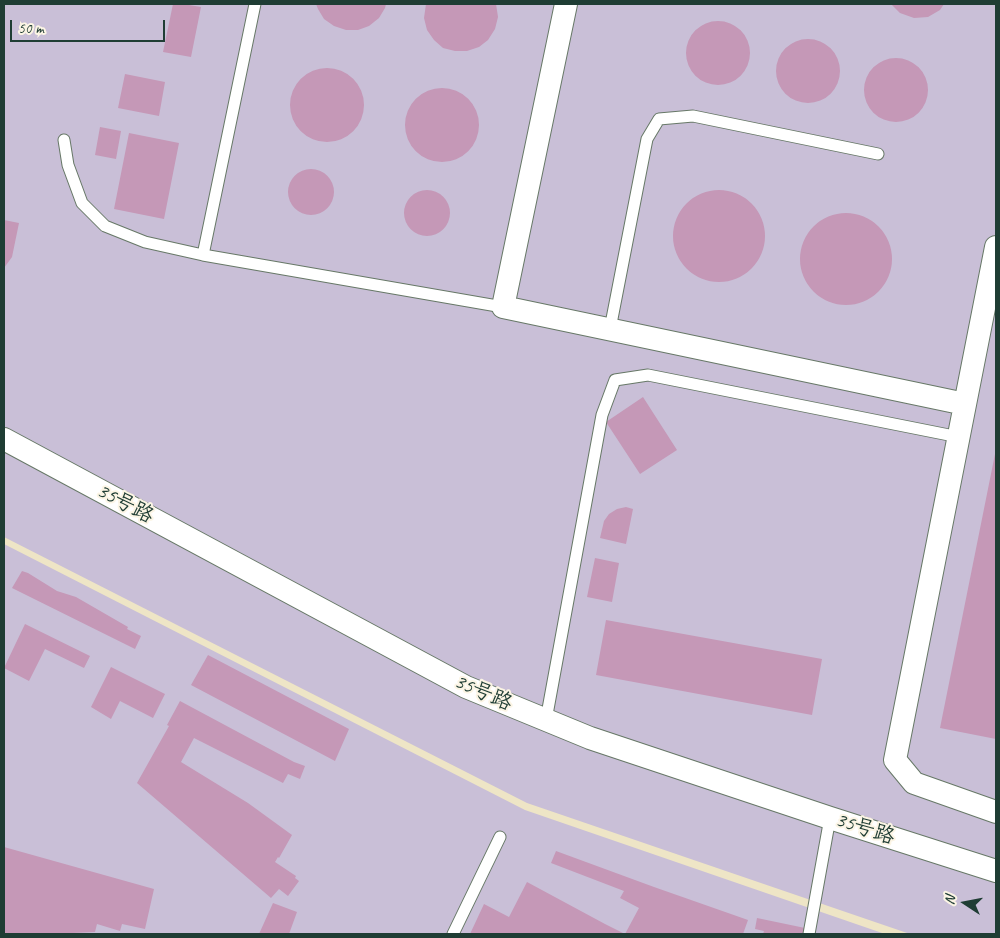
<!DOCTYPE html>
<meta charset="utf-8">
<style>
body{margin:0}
#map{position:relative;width:1000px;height:938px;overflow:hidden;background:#eee5c6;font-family:Caveat,sans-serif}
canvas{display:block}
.frame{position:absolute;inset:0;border:5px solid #1f3d34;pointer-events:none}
.north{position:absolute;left:940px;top:878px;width:50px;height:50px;-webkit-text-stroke:4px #fcf5e5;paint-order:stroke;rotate:281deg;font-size:14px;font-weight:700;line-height:20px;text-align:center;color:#1f3d34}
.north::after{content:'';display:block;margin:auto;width:18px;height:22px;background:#1f3d34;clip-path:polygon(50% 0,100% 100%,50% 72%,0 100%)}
.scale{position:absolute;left:10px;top:20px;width:155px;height:22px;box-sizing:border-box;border:2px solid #1f3d34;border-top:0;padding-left:6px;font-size:15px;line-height:18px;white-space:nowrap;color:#1f3d34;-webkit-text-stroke:4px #fcf5e5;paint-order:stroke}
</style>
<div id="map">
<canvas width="1000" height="938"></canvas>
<div class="frame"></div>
<div class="north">N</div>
<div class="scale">50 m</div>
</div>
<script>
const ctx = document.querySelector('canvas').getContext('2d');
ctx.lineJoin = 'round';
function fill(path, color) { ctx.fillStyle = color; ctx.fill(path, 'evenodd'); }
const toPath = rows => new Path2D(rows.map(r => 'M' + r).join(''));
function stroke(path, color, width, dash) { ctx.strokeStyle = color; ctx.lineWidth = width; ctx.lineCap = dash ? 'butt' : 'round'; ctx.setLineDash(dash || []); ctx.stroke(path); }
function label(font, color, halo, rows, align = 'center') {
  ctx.font = font + ' Caveat,"LXGW WenKai TC",sans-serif'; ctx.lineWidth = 4; ctx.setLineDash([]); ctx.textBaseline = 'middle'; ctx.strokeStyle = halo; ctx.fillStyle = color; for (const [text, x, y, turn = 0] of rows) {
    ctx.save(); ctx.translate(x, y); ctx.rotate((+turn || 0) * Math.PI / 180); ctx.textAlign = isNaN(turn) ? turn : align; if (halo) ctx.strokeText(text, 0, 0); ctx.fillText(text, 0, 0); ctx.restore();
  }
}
const industrial = toPath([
 [4,4,996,4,996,934,910,934,527,803,4,537],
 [4,544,525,810,885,934,4,934]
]);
const building = toPath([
 [173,4,183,4,201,7,191,57,163,52],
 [316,4,386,4,385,8,379,18,369,26,358,30,346,30,334,26,324,19,318,9],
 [426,4,496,4,498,17,495,29,488,40,479,47,467,51,455,51,443,48,434,40,427,30,424,18],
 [891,4,944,4,940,10,928,17,914,18,900,13],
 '686 53a32 32 0 1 1 64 0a32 32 0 1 1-64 0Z',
 '776 71a32 32 0 1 1 64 0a32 32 0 1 1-64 0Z',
 '864 90a32 32 0 1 1 64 0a32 32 0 1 1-64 0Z',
 '290 105a37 37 0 1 1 74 0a37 37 0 1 1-74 0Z',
 [125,74,165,82,159,116,118,108],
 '405 125a37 37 0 1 1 74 0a37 37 0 1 1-74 0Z',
 [100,127,121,131,116,159,95,155],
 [129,133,179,143,164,219,114,209],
 '288 192a23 23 0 1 1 46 0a23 23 0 1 1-46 0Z',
 '404 213a23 23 0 1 1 46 0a23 23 0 1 1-46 0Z',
 '673 236a46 46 0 1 1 92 0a46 46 0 1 1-92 0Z',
 '800 259a46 46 0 1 1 92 0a46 46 0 1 1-92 0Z',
 [4,220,19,223,12,257,4,268],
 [643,397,677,450,640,474,606,422],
 [995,454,996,454,996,739,940,728],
 [626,507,633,509,626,544,600,538,604,521,609,514,617,509],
 [595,558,619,563,612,602,587,597],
 [22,571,28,573,57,591,76,597,128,627,127,629,141,636,135,649,12,588],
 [606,620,822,659,812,715,596,675],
 [25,624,90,656,84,668,45,649,29,681,4,668],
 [208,655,349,729,335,761,191,685],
 [111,667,165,694,153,718,120,701,111,719,91,707],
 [180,701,294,762,305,766,300,779,288,774,283,783,194,738,181,762,248,803,292,835,279,858,278,857,275,862,296,876,295,878,299,881,288,896,279,889,271,898,137,783,169,726,167,725],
 [4,847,154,889,145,929,122,924,120,931,97,924,95,932,51,934,4,934],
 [556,851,654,887,748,920,743,934,625,934,639,908,620,898,624,891,551,863],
 [527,882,605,924,625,934,470,934,484,904,509,917],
 [273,903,297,912,289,934,259,934],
 [757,918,805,928,804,934,763,934,764,931,755,929]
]);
const service = toPath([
 [64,140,68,165,82,203,105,226,145,242,203,255,503,307],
 [203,255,255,4],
 [610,329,647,139,659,119,693,116,878,154],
 [546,720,602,415,615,380,648,375,959,437],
 [453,934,500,837],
 [809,934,830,818]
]);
const minor = toPath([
 [566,4,503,307,965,404],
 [996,247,895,760,914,783,996,812],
 [4,439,466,687,590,738,830,818,996,871]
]);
const streetNames = [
 ["35号路",125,504,28],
 ["35号路",483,693,24],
 ["35号路",865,829,18]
];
fill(industrial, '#c9bfd7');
fill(building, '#c598b7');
stroke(service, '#677867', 13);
stroke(minor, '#677867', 24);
stroke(service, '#fff', 11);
stroke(minor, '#fff', 22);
label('21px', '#1f3d34', '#fcf5e5', streetNames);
</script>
